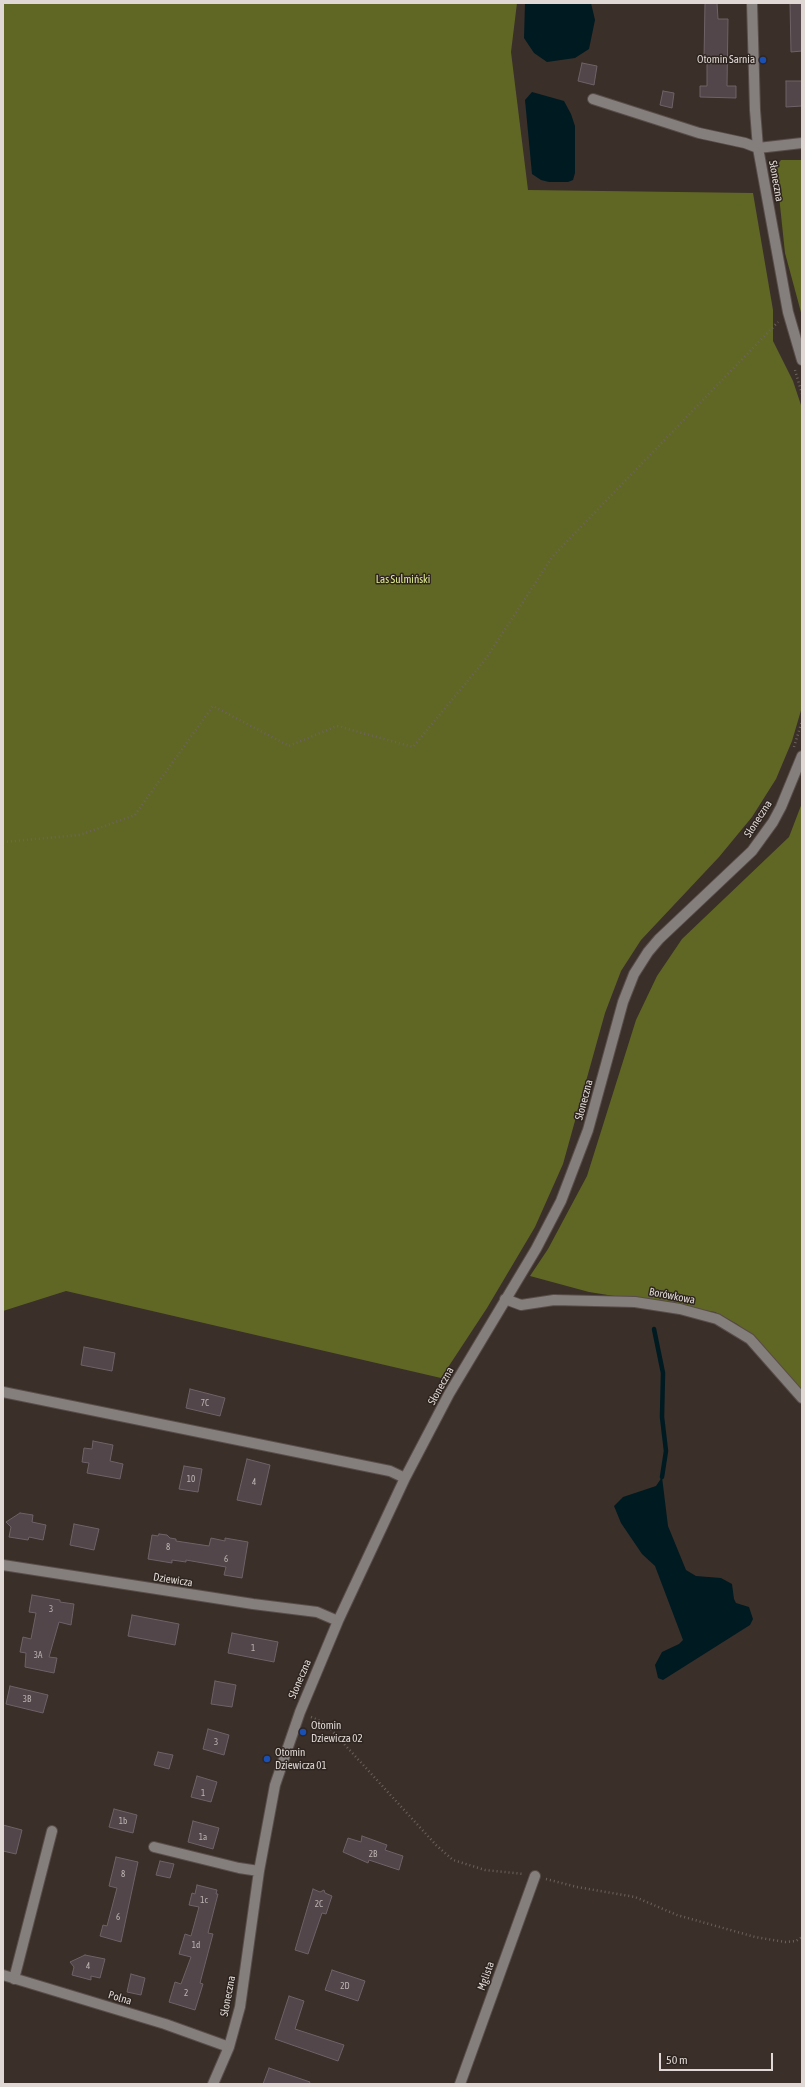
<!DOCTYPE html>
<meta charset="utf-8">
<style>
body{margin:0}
#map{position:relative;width:805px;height:2087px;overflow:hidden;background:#3a2f29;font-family:"Asap Condensed",sans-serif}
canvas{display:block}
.frame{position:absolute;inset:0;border:4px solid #dfd8d4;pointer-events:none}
.scale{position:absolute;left:659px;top:2053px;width:114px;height:18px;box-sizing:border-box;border:2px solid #dfd8d4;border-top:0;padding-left:5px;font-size:12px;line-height:14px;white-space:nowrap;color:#dfd8d4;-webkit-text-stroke:3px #2f2520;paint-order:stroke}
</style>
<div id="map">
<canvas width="805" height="2087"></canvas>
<div class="frame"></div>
<div class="scale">50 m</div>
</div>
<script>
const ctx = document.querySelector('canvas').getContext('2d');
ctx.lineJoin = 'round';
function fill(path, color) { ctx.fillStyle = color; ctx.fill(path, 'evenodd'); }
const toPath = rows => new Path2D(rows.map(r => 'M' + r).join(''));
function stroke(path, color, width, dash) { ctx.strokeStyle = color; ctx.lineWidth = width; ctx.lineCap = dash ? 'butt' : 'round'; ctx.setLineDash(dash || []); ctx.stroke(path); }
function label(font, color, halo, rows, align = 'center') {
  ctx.font = font + ' "Asap Condensed",sans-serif'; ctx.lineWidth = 3; ctx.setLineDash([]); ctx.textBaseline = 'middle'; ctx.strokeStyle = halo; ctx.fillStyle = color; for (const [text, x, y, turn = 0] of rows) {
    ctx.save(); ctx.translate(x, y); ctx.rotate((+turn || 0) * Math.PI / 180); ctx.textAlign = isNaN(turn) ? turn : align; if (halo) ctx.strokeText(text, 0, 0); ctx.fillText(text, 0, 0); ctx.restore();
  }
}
const forest = toPath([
 [3,3,517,3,511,52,528,190,753,193,773,310,773,341,793,381,802,408,802,707,792,741,776,779,752,817,719,857,641,940,621,971,605,1013,563,1164,535,1227,487,1308,441,1378,66,1291,3,1311],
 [781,160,802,160,802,316,785,253,776,167],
 [802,803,802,1391,756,1340,737,1324,715,1312,589,1292,530,1276,548,1249,587,1176,636,1020,657,976,682,939,789,837]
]);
const water = toPath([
 [525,3,591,3,595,20,589,49,575,58,547,62,534,53,524,38],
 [532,92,564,101,571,114,575,126,575,173,573,180,568,182,549,182,541,180,532,174,525,100],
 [662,1477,668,1526,686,1570,696,1576,721,1578,732,1584,734,1599,736,1603,749,1607,753,1619,750,1625,663,1680,658,1678,655,1665,662,1652,679,1644,683,1640,655,1566,642,1554,621,1523,614,1506,623,1497,656,1486]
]);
const stream = toPath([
 [654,1329,663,1373,662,1417,666,1451,662,1477]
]);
const building = toPath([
 [705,3,717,3,718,19,728,19,727,86,736,86,736,98,700,97,700,86,707,86,707,60,704,59,705,3],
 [790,3,802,3,802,51,791,52,790,3],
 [582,63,597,66,594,85,578,81,582,63],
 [786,81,802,81,802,106,786,107,786,81],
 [663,91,674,93,672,108,660,105,663,91],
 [84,1347,115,1353,112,1371,81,1365,84,1347],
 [190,1389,225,1398,220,1416,186,1408,190,1389],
 [93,1441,113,1445,110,1461,123,1464,120,1479,87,1473,89,1463,82,1462,84,1448,92,1449,93,1441],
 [247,1459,270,1465,261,1505,237,1500,247,1459],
 [184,1466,202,1469,198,1492,179,1489,184,1466],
 [20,1513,33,1515,32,1522,46,1525,43,1540,29,1537,28,1540,9,1537,11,1527,6,1522,20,1513],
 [74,1524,99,1529,94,1550,70,1545,74,1524],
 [159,1534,167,1535,170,1538,176,1539,176,1541,209,1546,211,1538,225,1541,225,1538,248,1542,242,1578,224,1575,226,1567,186,1560,186,1562,172,1560,172,1563,148,1559,152,1535,158,1536,159,1534],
 [32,1595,60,1600,60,1602,74,1604,71,1625,59,1622,49,1657,57,1658,54,1673,25,1667,26,1653,20,1652,23,1637,31,1639,36,1613,29,1612,32,1595],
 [132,1615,179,1624,175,1645,128,1636,132,1615],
 [232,1633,278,1642,274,1662,228,1653,232,1633],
 [215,1681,236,1685,232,1707,211,1704,215,1681],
 [10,1686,48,1695,43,1713,6,1704,10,1686],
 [208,1729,229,1735,224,1755,203,1749,208,1729],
 [158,1752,173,1755,169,1769,154,1765,158,1752],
 [197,1776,217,1782,211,1802,191,1797,197,1776],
 [114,1809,137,1815,133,1833,109,1827,114,1809],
 [193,1821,219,1828,213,1849,188,1842,193,1821],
 [3,1825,22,1830,16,1854,3,1851,3,1825],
 [362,1836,387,1845,385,1850,403,1856,399,1870,369,1860,368,1863,343,1852,348,1838,361,1842,362,1836],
 [116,1857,138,1862,121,1942,100,1936,103,1925,107,1926,117,1888,109,1886,116,1857],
 [160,1861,174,1864,170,1878,156,1875,160,1861],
 [197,1885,217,1890,216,1894,218,1894,208,1933,213,1934,200,1983,203,1984,195,2010,169,2002,175,1982,181,1984,191,1957,179,1954,185,1934,191,1936,199,1907,189,1905,192,1893,195,1894,197,1885],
 [313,1889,320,1892,324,1890,325,1893,332,1896,326,1914,322,1913,308,1954,295,1950,313,1889],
 [85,1955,105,1959,100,1978,91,1976,91,1980,72,1975,74,1967,70,1962,85,1955],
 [332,1970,365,1981,358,2001,325,1990,332,1970],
 [131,1974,145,1978,141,1995,127,1992,131,1974],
 [289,1996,304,2001,295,2029,344,2045,338,2061,275,2039,289,1996],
 [269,2068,310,2082,309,2084,263,2084,269,2068]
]);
const path = toPath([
 [795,370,802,394],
 [794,747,802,721],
 [3,842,80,835,135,815,213,706,289,746,337,726,413,747,485,660,553,556,778,322],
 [311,1717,325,1723,436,1845,453,1860,485,1870,524,1874],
 [546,1879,577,1887,635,1897,677,1915,755,1937,785,1942,796,1941,802,1937]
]);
const minor = toPath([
 [752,3,755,110,758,148,788,312,802,360],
 [593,99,699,133,745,143,758,148,802,143],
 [505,1299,521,1305,554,1300,635,1302,680,1309,717,1319,750,1339,802,1398],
 [3,1392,390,1471,405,1478],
 [3,1565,253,1604,317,1612,338,1621],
 [154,1847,239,1868,259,1871],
 [3,1975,165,2024,229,2047],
 [14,1979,52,1831],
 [213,2084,229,2047,240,2007,259,1871,275,1785,300,1712,338,1621,405,1478,449,1394,536,1249,561,1201,588,1130,623,1002,634,974,648,952,659,939,752,851,773,822,781,807,802,756],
 [460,2084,535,1876]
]);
const markers = [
 [763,60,4,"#1a4fb4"],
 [303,1732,4,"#1a4fb4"],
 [267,1759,4,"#1a4fb4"]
];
const numberNames = [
 ["7C",205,1403],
 ["10",191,1479],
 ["4",254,1482],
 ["8",168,1547],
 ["6",226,1559],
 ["3",51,1609],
 ["1",253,1648],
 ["3A",38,1655],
 ["3B",27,1699],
 ["3",216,1742],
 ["1",203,1793],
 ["1b",123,1821],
 ["1a",203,1837],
 ["2B",373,1854],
 ["8",123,1874],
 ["1c",204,1900],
 ["2C",319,1904],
 ["6",118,1917],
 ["1d",196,1945],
 ["4",88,1966],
 ["2D",345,1986],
 ["2",186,1993]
];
const poiNames = [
 ["Otomin Sarnia",755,60,"right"],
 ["Otomin",311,1726],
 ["Dziewicza 02",311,1739],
 ["Otomin",275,1753],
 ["Dziewicza 01",275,1766]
];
const streetNames = [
 ["Słoneczna",776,181,80],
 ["Słoneczna",758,819,-57],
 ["Słoneczna",584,1100,-75],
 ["Borówkowa",672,1296,11],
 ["Słoneczna",441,1386,-61],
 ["Dziewicza",173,1580,9],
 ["Słoneczna",300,1679,-67],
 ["Mglista",486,1976,-70],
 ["Słoneczna",228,1996,-79],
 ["Polna",120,1998,17]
];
const parkNames = [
 ["Las Sulmiński",403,580]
];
fill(forest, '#606724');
fill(water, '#001a21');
stroke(stream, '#001a21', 4.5);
fill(building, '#53464b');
stroke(building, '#6f6267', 1);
stroke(minor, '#584d48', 12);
stroke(path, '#6d635e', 2.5, [1, 3]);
stroke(minor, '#847e7c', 10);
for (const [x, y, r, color] of markers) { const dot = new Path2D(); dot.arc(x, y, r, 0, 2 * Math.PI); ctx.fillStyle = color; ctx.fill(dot); stroke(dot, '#2f2520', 1.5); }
label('9px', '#bcb4b2', null, numberNames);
label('11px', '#dfd8d4', '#2f2520', poiNames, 'left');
label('11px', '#dfd8d4', '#2f2520', streetNames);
label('11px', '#dfeb8c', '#2f2520', parkNames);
</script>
